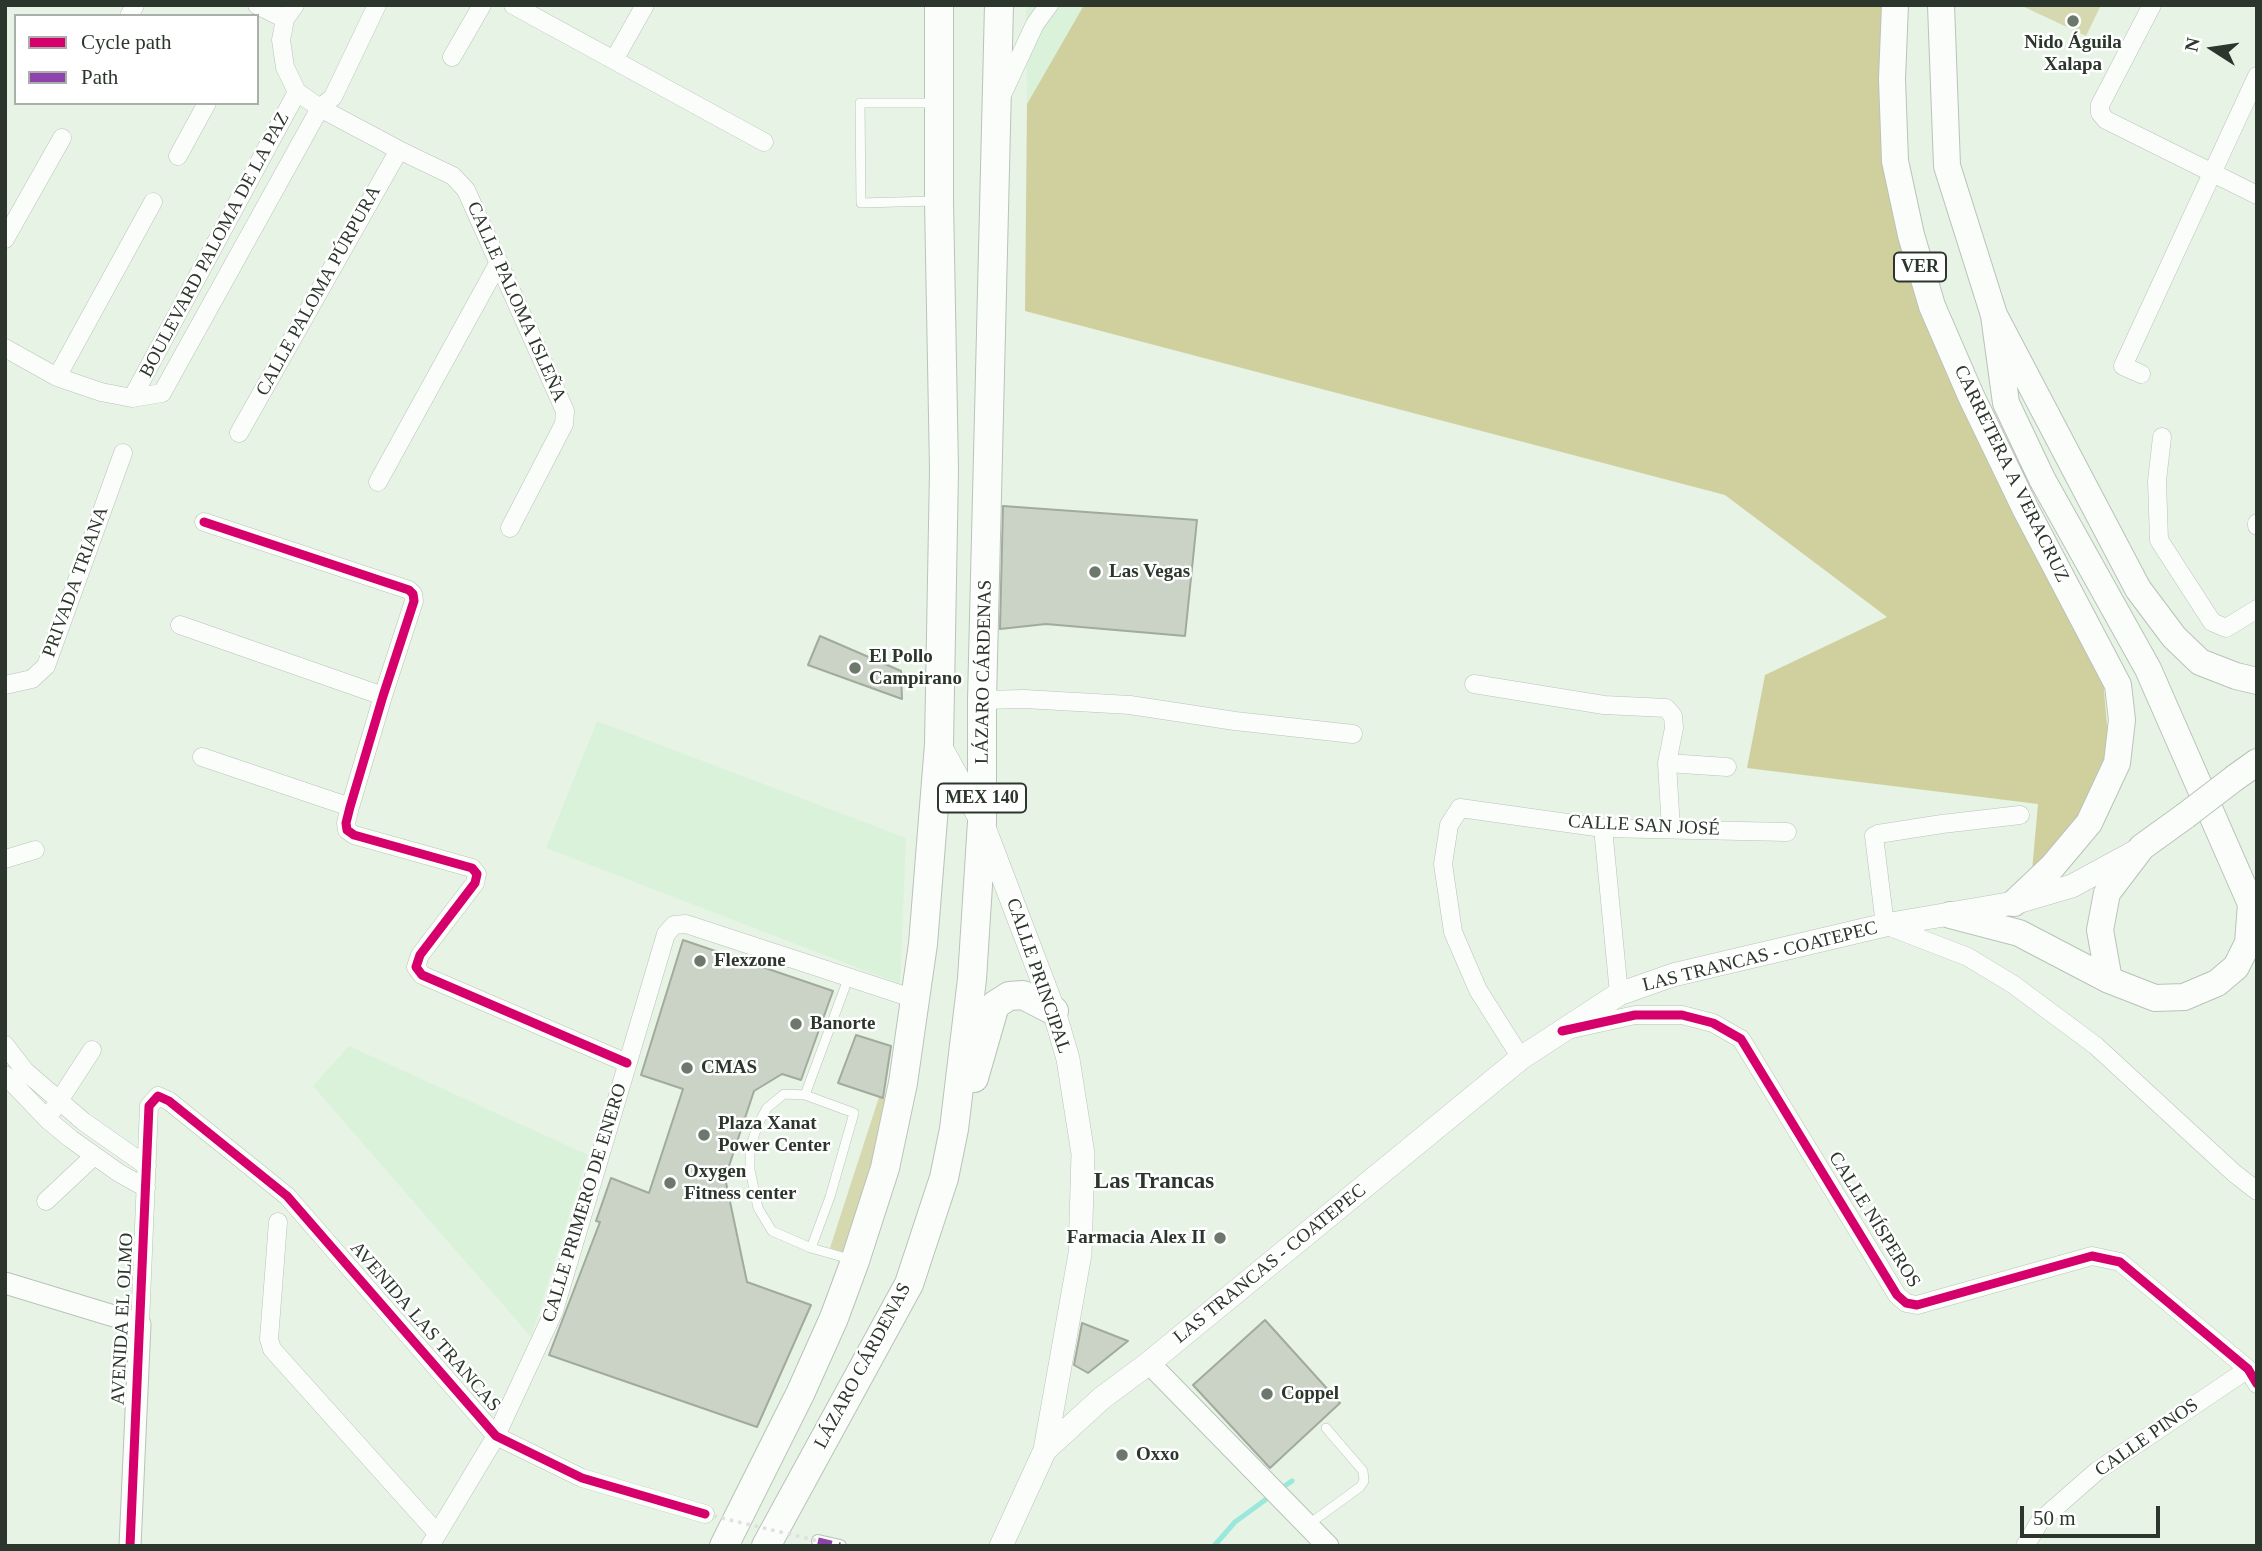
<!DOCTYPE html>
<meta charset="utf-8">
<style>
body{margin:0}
#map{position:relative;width:2262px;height:1551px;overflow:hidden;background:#e6f3e5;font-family:Georgia,serif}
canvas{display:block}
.frame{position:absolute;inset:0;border:7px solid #2c362c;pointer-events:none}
.legend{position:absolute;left:14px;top:14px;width:245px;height:91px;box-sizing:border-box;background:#fff;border:2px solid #abafab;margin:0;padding:9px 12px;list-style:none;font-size:21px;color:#2c362c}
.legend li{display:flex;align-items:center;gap:14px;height:35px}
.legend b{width:35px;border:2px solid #abafab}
.north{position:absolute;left:2178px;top:14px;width:70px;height:70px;-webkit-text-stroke:5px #fff;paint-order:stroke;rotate:282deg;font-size:19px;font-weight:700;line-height:28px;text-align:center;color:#2c362c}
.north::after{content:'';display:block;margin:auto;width:24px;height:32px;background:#2c362c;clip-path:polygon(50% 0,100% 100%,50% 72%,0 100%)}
.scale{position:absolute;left:2020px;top:1506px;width:140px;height:32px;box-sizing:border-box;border:4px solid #2c362c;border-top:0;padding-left:9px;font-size:21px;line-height:24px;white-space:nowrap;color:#2c362c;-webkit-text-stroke:5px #fff;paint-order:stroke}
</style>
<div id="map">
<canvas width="2262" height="1551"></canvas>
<div class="frame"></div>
<ul class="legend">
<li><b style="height:9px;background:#d6006c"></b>Cycle path</li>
<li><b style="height:9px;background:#8e44ad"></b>Path</li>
</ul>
<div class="north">N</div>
<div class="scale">50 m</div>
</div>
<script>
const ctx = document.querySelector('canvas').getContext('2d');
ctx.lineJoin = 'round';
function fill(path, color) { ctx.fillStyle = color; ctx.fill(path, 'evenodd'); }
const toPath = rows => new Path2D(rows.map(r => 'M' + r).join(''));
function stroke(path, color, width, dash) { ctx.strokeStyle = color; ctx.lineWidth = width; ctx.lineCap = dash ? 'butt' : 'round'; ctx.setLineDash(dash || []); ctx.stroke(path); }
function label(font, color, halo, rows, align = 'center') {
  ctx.font = font + ' Georgia,serif'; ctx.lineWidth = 5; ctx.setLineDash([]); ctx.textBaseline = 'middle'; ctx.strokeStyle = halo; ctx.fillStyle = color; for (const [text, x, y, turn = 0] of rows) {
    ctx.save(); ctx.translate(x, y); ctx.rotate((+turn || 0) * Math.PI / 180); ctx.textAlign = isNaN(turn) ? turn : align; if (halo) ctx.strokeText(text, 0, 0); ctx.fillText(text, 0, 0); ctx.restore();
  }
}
const built = toPath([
 [1026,5,1084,5,1027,104],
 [597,721,906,838,900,984,546,848],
 [349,1046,588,1155,531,1337,313,1086]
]);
const green = toPath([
 [2020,5,2101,5,2086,36],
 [879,1097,892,1101,848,1254,830,1248]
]);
const forest = toPath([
 [1084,5,1892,5,1909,241,2103,679,2110,759,2084,815,2032,871,2038,804,1747,768,1765,675,1887,617,1725,495,1025,311,1027,104]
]);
const stream = toPath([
 [1280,1489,1292,1481],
 [1214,1546,1235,1522,1272,1495]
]);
const building = toPath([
 [1003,506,1197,520,1185,636,1046,624,1000,629,1003,506],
 [820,636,901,671,902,699,808,665,820,636],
 [683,940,833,991,801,1080,782,1074,754,1091,725,1178,747,1282,811,1305,757,1427,549,1355,600,1222,596,1221,611,1178,649,1193,683,1089,641,1075,683,940],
 [856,1035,891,1046,883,1098,838,1083,856,1035],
 [1265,1320,1340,1403,1270,1468,1193,1385,1265,1320],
 [1082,1323,1128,1341,1088,1373,1074,1365,1082,1323]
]);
const service = toPath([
 [934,201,861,203,860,103,934,103],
 [784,1094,805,1095,854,1113,830,1197,811,1248,772,1231,758,1208,750,1170,750,1148,758,1124,767,1108,784,1094],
 [805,1095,848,979],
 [811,1248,853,1260],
 [1309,1524,1360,1487,1364,1481,1363,1471,1326,1428]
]);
const pedestrian = toPath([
 [818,1541,840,1546]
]);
const minor = toPath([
 [257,5,285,19],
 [295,5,285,19,281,40,285,67,297,92,320,108,399,150,453,176,466,190,565,411,564,424,510,528],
 [513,5,764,142],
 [2152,5,2100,105,2100,113,2106,120,2257,195],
 [129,16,135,5],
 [452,57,482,5],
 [614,60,645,5],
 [1002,95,1035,24,1049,5],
 [178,156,207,103],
 [5,239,62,138],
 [5,348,57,377,101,392,132,398,162,393,320,108,333,97,377,5],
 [2141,374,2123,366,2257,76],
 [57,377,153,202],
 [132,398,297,92],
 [239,433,399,150],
 [2162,437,2157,481,2159,540,2212,622,2226,628,2257,609],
 [378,482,499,262],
 [204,522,409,590,413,594,414,601,383,696,350,807,346,823,347,830,354,835,472,868,477,874,475,883,420,955,416,967,422,975,627,1063],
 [2257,523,2257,526],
 [180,625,383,696],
 [1474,684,1604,705,1666,708,1673,716,1674,728,1667,763,1671,829],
 [5,685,32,679,46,666,123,453],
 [982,700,1024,699,1130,705,1235,721,1353,734],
 [202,757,350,807],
 [1667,763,1727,767],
 [2020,815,1942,824,1878,834,1874,836,1885,925,1968,957,2014,985,2096,1046,2234,1173,2257,1191],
 [1603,828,1619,994],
 [5,859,35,850],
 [1572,1029,1635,1015,1682,1015,1713,1023,1741,1039,1897,1295,1906,1303,1917,1305,2092,1256,2120,1262,2248,1369,2257,1384],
 [5,1045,25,1071,84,1122,147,1166],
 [1521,1058,1478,990,1453,932,1443,864,1449,825,1460,808,1603,828,1787,832],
 [5,1075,48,1120,71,1139,119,1173,146,1188],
 [53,1110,92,1050],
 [46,1201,94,1156],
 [278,1222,269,1339,272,1349,437,1533],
 [140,1324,149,1106,158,1096,169,1101,287,1196,496,1436,582,1478,705,1514],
 [430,1546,496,1436,554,1311,666,934,674,925,686,924,915,999],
 [2025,1546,2040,1521,2097,1471,2248,1369]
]);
const tertiary = toPath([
 [5,1283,140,1324,130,1546],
 [1149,1363,1328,1546]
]);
const secondary = toPath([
 [939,744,982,822,1054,1011,1068,1059,1083,1154,1080,1254,1045,1450,1001,1546],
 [1045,1450,1102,1398,1149,1363,1521,1058,1619,994,1673,975,1885,925,2014,903,2072,886,2140,849]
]);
const primary = toPath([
 [1895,5,1892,79,1895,161,1911,235,1932,306,1971,396,2026,510,2118,685,2122,720,2117,763,2089,823,2052,867,2014,903],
 [1941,5,1947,166,1994,315,2138,589,2174,637,2200,662,2236,676,2257,681],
 [2236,777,2257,762],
 [1950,915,2019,933,2109,980,2155,998,2184,997,2217,983,2236,967,2248,943,2251,904,2148,669,2042,479,2006,403,1994,315],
 [2109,980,2100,930,2107,893,2142,847,2185,816]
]);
const trunk = toPath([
 [974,1078,995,1005,1009,996,1023,995,1054,1011],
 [724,1546,800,1394,834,1318,855,1261,885,1168,903,1083,915,999,923,944,939,744,944,470,939,201,939,5],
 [766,1546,909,1284,944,1178,954,1129,972,979,982,822,982,700,999,5]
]);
const pathBridge = toPath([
 [705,1514,818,1541]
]);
const primaryBridge = toPath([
 [2185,816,2236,777]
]);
const quiet = toPath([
 [818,1541,840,1546]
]);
const cycleway = toPath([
 [204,522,409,590,413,594,414,601,383,696,350,807,346,823,347,830,354,835,472,868,477,874,475,883,420,955,416,967,422,975,627,1063],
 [1562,1031,1635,1015,1682,1015,1713,1023,1741,1039,1897,1295,1906,1303,1917,1305,2092,1256,2120,1262,2248,1369,2257,1384],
 [130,1546,149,1106,158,1096,169,1101,287,1196,496,1436,582,1478,705,1514]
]);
const markers = [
 [2073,21,7,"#6d786d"],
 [1095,572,7,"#6d786d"],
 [855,668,7,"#6d786d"],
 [700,961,7,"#6d786d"],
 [796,1024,7,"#6d786d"],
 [687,1068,7,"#6d786d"],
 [704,1135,7,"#6d786d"],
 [670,1183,7,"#6d786d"],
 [1220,1238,7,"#6d786d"],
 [1267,1394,7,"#6d786d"],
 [1122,1455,7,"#6d786d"]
];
const shields = [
 [1920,267,52],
 [982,798,88]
];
const shieldNames = [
 ["VER",1920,267],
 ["MEX 140",982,798]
];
const poiNames = [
 ["Nido Águila",2073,43,"center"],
 ["Xalapa",2073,65,"center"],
 ["Las Vegas",1109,572],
 ["El Pollo",869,657],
 ["Campirano",869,679],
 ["Flexzone",714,961],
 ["Banorte",810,1024],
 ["CMAS",701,1068],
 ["Plaza Xanat",718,1124],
 ["Power Center",718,1146],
 ["Oxygen",684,1172],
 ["Fitness center",684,1194],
 ["Farmacia Alex II",1206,1238,"right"],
 ["Coppel",1281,1394],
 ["Oxxo",1136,1455]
];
const streetNames = [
 ["BOULEVARD PALOMA DE LA PAZ",215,245,-62],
 ["CALLE PALOMA PÚRPURA",319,291,-61],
 ["CALLE PALOMA ISLEÑA",516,302,66],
 ["CARRETERA A VERACRUZ",2011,474,64],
 ["PRIVADA TRIANA",76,582,-70],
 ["LÁZARO CÁRDENAS",984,672,-89],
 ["CALLE SAN JOSÉ",1644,826,3],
 ["LAS TRANCAS - COATEPEC",1760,957,-14],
 ["CALLE PRINCIPAL",1038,976,71],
 ["CALLE PRIMERO DE ENERO",585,1203,-73],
 ["CALLE NÍSPEROS",1874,1220,58],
 ["LAS TRANCAS - COATEPEC",1270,1264,-39],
 ["AVENIDA EL OLMO",123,1319,-87],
 ["AVENIDA LAS TRANCAS",425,1327,49],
 ["LÁZARO CÁRDENAS",863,1366,-62],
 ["CALLE PINOS",2147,1438,-35]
];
const quarterNames = [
 ["Las Trancas",1154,1182]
];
fill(built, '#dbf2da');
fill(green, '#d6d8b0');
fill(forest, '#d0d09f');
stroke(stream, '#9ae8dc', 5);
fill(building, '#cad3c6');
stroke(building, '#a2aa9e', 2);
stroke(service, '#b9c3b8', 10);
stroke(pedestrian, '#b9c3b8', 14);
stroke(minor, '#b9c3b8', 19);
stroke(tertiary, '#b9c3b8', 23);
stroke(secondary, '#b9c3b8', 24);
stroke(primary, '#b9c3b8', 28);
stroke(trunk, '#b9c3b8', 30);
stroke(service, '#fbfdfb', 9);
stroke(pedestrian, '#fbfdfb', 12);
stroke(minor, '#fbfdfb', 18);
stroke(tertiary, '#fbfdfb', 21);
stroke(secondary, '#fbfdfb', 23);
stroke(primary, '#fbfdfb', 26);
stroke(trunk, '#fbfdfb', 28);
stroke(primaryBridge, '#b9c3b8', 28, []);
stroke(pathBridge, '#dee1dd', 3.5, [3.5, 5]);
stroke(primaryBridge, '#fbfdfb', 26);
stroke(quiet, '#8e44ad', 7, [14, 7]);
stroke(cycleway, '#d6006c', 9);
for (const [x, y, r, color] of markers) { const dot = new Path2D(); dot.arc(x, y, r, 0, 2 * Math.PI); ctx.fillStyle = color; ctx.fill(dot); stroke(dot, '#fff', 2.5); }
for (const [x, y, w] of shields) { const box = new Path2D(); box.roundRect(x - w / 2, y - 14.5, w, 29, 5); ctx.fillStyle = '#fff'; ctx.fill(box); stroke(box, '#2c362c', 2); }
label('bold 18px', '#2c362c', null, shieldNames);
label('bold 19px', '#2c362c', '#fff', poiNames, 'left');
label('19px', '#2c362c', '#fff', streetNames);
label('bold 23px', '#2c362c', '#fff', quarterNames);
</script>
